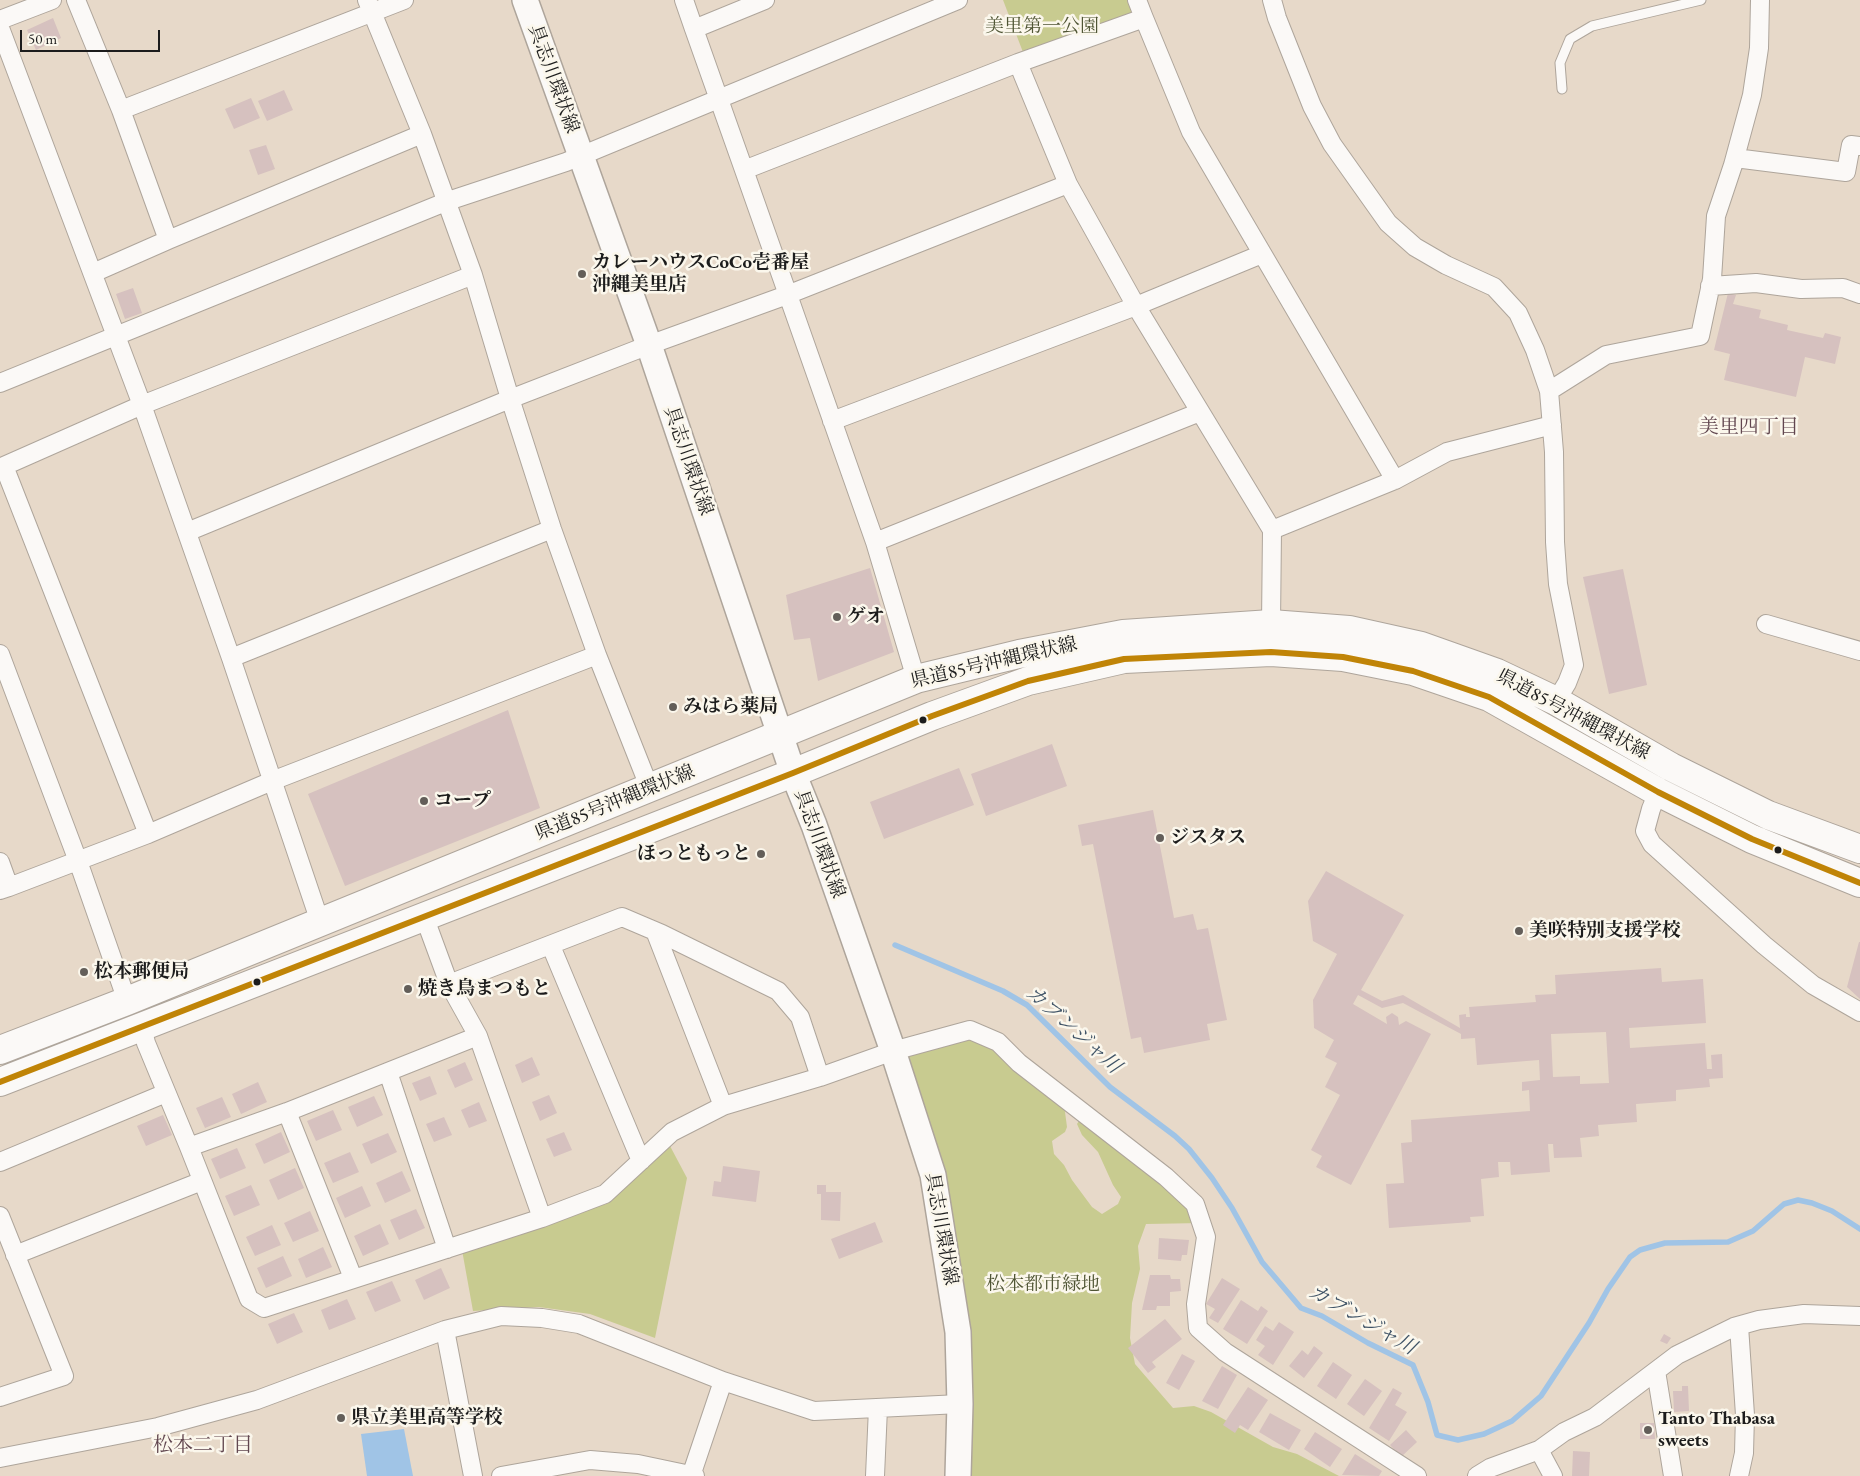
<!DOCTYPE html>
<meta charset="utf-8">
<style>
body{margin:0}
#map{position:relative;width:1860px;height:1476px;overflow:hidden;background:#e7d9c9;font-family:"EB Garamond",serif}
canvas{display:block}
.scale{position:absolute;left:20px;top:30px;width:140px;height:22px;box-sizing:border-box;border:2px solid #1c1c1c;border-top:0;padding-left:6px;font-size:15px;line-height:18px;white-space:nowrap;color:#1c1c1c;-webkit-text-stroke:4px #fbf7ec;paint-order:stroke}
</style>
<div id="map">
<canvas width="1860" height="1476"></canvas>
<div class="scale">50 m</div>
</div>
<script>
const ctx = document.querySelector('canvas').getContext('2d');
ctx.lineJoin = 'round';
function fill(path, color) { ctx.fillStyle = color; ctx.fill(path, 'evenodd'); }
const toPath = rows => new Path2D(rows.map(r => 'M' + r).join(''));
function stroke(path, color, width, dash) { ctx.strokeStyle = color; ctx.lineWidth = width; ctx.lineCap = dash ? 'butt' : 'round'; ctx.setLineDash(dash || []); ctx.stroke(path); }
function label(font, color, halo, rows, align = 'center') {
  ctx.font = font + ' "EB Garamond","Noto Serif JP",serif'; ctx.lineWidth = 5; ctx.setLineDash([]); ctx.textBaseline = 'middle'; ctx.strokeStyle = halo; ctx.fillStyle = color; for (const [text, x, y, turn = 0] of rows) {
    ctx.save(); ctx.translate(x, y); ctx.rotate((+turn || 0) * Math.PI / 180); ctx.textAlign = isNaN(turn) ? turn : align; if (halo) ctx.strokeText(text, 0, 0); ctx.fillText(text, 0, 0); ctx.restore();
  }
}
const green = toPath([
 [1003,0,1137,0,1144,18,1026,60],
 [970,1030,1063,1097,1067,1127,1065,1132,1052,1141,1054,1154,1064,1165,1072,1180,1092,1207,1102,1214,1118,1204,1121,1197,1113,1185,1098,1152,1082,1135,1077,1124,1084,1113,1166,1177,1202,1223,1146,1224,1138,1246,1140,1269,1132,1303,1130,1338,1135,1364,1173,1408,1194,1406,1211,1412,1273,1447,1297,1454,1339,1476,958,1476,958,1332,893,1051],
 [670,1146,687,1178,655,1338,590,1314,539,1307,473,1311,462,1250,606,1204]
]);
const water = toPath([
 [404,1429,413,1476,367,1476,361,1434]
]);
const stream = toPath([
 [895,945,1003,991,1027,1005,1110,1087,1175,1136,1189,1149,1212,1178,1232,1208,1262,1262,1301,1308,1322,1316,1368,1343,1413,1365,1428,1402,1437,1435,1458,1440,1484,1434,1512,1421,1541,1396,1589,1323,1608,1289,1630,1257,1640,1250,1665,1243,1728,1242,1753,1231,1784,1204,1798,1200,1812,1203,1832,1211,1860,1229]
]);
const building = toPath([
 [53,18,61,38,36,50,27,30],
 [284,90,293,110,267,121,258,101],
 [251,98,260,118,234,129,225,109],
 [266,145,275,169,258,175,249,150],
 [133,288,142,313,125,319,116,294],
 [1728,293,1736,295,1733,304,1761,310,1759,318,1788,325,1787,330,1823,338,1825,333,1841,337,1835,364,1805,357,1796,397,1724,380,1730,354,1714,350],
 [870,568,894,652,818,681,810,638,794,640,786,595],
 [1623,569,1647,685,1609,694,1583,577],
 [508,710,540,808,345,886,308,794],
 [1052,744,1067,786,986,816,971,774],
 [959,768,974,805,884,839,870,802],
 [1153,810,1174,918,1193,914,1197,930,1208,928,1227,1020,1207,1024,1210,1040,1144,1053,1141,1037,1131,1039,1093,844,1082,846,1078,825],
 [1326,871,1404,915,1361,990,1382,1001,1403,995,1460,1028,1459,1015,1466,1014,1466,1017,1470,1017,1469,1007,1536,1002,1535,995,1556,994,1555,975,1661,968,1662,982,1703,979,1706,1023,1629,1028,1630,1048,1705,1043,1707,1069,1712,1069,1711,1055,1722,1054,1723,1078,1709,1079,1710,1087,1676,1090,1676,1101,1636,1104,1637,1122,1598,1125,1599,1136,1580,1138,1582,1157,1554,1158,1553,1144,1548,1144,1550,1172,1511,1175,1510,1162,1498,1162,1499,1177,1481,1179,1484,1216,1470,1217,1471,1222,1389,1228,1386,1184,1404,1183,1401,1143,1412,1142,1411,1120,1530,1111,1529,1090,1522,1091,1522,1082,1540,1080,1539,1060,1477,1065,1475,1038,1461,1039,1461,1034,1403,1003,1382,1008,1358,995,1353,1004,1387,1024,1386,1017,1392,1013,1398,1017,1399,1025,1406,1021,1431,1034,1351,1185,1316,1167,1322,1156,1311,1150,1340,1095,1325,1087,1337,1063,1325,1057,1334,1040,1314,1028,1313,1000,1337,954,1313,941,1308,901],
 [1606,1032,1609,1083,1580,1084,1580,1076,1553,1077,1551,1034],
 [1859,942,1860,942,1860,999,1847,987],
 [532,1057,540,1075,522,1083,515,1065],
 [465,1062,473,1080,455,1088,447,1070],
 [430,1076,437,1094,420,1101,412,1083],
 [258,1082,267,1102,241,1114,232,1094],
 [549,1095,557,1113,540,1121,532,1102],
 [374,1096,383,1115,357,1127,348,1107],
 [222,1097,231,1117,205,1128,196,1108],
 [479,1102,487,1121,469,1128,461,1110],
 [333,1110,342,1130,316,1141,307,1121],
 [163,1115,172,1135,146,1146,137,1126],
 [444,1117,452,1135,434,1142,426,1124],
 [281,1132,290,1152,264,1164,255,1144],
 [564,1132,572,1150,554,1157,546,1139],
 [388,1133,397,1152,371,1164,362,1144],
 [237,1148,246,1168,220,1179,211,1159],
 [350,1152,359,1172,333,1183,324,1163],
 [723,1166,760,1171,756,1202,712,1196,714,1181,721,1182],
 [295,1168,304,1188,278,1200,269,1180],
 [402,1171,411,1191,385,1203,376,1183],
 [251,1185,260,1205,234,1216,225,1196],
 [817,1185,826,1185,826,1192,841,1192,840,1221,821,1220,821,1194,817,1194],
 [362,1186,371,1206,345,1218,336,1198],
 [416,1209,425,1228,399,1240,390,1220],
 [310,1211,319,1231,293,1242,284,1223],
 [875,1222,883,1242,839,1259,831,1239],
 [380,1224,389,1244,363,1256,354,1236],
 [272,1225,281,1245,255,1256,246,1237],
 [1159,1238,1189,1240,1187,1255,1182,1255,1181,1261,1158,1259],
 [323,1247,332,1267,306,1278,298,1259],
 [283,1256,292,1276,266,1288,257,1268],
 [441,1268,450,1288,424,1300,415,1280],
 [1150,1275,1170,1275,1171,1279,1180,1279,1181,1291,1170,1292,1170,1306,1157,1306,1156,1310,1142,1310],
 [1222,1278,1240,1289,1218,1323,1209,1318,1215,1309,1206,1304],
 [392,1281,401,1301,375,1312,366,1292],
 [347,1299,356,1319,329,1330,321,1310],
 [1241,1300,1258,1311,1261,1306,1268,1311,1247,1344,1223,1329],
 [294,1313,303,1332,277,1344,268,1324],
 [1165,1319,1182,1339,1152,1362,1156,1367,1148,1373,1128,1348],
 [1279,1322,1294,1332,1273,1365,1258,1355,1265,1346,1256,1340,1265,1326,1273,1331],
 [1664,1334,1671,1338,1667,1344,1660,1341],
 [1314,1346,1323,1353,1304,1378,1289,1366,1302,1350,1308,1355],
 [1182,1354,1195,1361,1179,1390,1166,1383],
 [1333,1362,1352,1375,1336,1399,1317,1386],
 [1222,1366,1237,1375,1218,1409,1202,1401],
 [1365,1379,1382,1391,1364,1416,1347,1404],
 [1682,1386,1688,1386,1689,1411,1674,1412,1673,1391,1682,1391],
 [1248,1387,1268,1400,1248,1430,1240,1425,1235,1433,1223,1425],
 [1393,1388,1402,1393,1395,1405,1407,1412,1389,1441,1369,1428],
 [1270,1413,1301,1430,1289,1450,1259,1432],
 [1640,1423,1654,1423,1655,1439,1640,1439],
 [1406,1430,1417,1442,1401,1457,1390,1445],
 [1315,1432,1342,1449,1330,1467,1304,1449],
 [1573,1451,1590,1452,1589,1476,1572,1476],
 [1355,1454,1382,1471,1379,1476,1342,1475]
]);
const service = toPath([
 [1562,89,1560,63,1570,39,1592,26,1701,0]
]);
const minor = toPath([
 [76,0,121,110,168,240,422,134,367,0],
 [684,0,694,29,765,0],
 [1137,0,1144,18],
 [1272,0,1277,18,1312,106,1332,144,1388,223,1415,247,1446,265,1494,287,1518,313,1535,350,1549,391,1554,452,1555,542,1558,584,1574,665,1567,683,1556,701],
 [0,20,52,0],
 [0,28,142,405,231,658,320,922],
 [694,29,744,170],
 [1018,63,1068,184,1136,306,1272,530,1271,624],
 [121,110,404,0],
 [422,134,473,275,508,392,552,529,597,655,272,781,148,834,4,466,142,405,473,275],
 [1735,158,1846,172,1851,145,1860,146],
 [93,273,168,240],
 [1710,286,1756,283,1801,289,1843,288,1860,294],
 [0,383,448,201,566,162,958,0],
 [1549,391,1606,355,1700,336,1712,279,1716,216,1733,165,1752,95,1759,48,1760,0],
 [1200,412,875,542,744,170,1018,63,1144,18,1191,132,1395,480],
 [832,421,1136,306,1262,254],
 [1272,530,1395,480,1447,452,1552,425],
 [187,532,510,399,649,345,787,295,1068,184],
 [875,542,916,679],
 [1766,624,1860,651],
 [0,654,78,861,127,1001],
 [597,655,650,789],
 [231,658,552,529],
 [1658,792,1651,809,1645,831,1652,844,1764,945,1813,985,1860,1012],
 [0,862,9,887,0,890],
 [9,887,148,834],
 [424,916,449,984,478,1036,542,1218],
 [655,931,723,1106],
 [551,946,641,1161],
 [449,984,622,917,662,934,778,991,800,1017,820,1077],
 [142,1027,146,1043,189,1147,249,1299,264,1308,542,1218,605,1194,672,1132,723,1106,820,1077,893,1051,970,1030,998,1042,1019,1063,1166,1177,1195,1204,1206,1237,1196,1304,1198,1328,1225,1352,1417,1476],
 [388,1072,447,1249],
 [287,1112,353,1278],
 [189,1147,287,1112,478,1036],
 [0,1162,166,1093],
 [0,1216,64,1376,0,1397],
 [15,1255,202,1181],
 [1739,1326,1745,1415,1744,1453,1739,1476],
 [445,1330,473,1476],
 [1656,1371,1673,1476],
 [1539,1450,1553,1476],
 [0,1458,158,1427,257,1400,445,1330,501,1316,542,1318,579,1324,723,1381,814,1411,960,1404],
 [501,1476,590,1460,638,1464,695,1476],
 [691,1476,723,1381],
 [875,1476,878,1408],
 [1477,1476,1490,1468,1539,1450,1564,1432,1595,1417,1677,1355,1734,1327,1759,1320,1804,1314,1860,1316]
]);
const secondary = toPath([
 [525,0,649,345,793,773,814,825,893,1051,933,1175,958,1332,960,1404,958,1476]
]);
const primary = toPath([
 [0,1050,127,1001,916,679,1019,654,1123,634,1271,624,1349,630,1421,646,1497,673,1556,701,1671,767,1768,815,1860,849],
 [0,1082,793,773,932,716,1028,681,1124,659,1271,652,1343,657,1413,671,1489,697,1658,792,1752,839,1860,883]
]);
const bus1 = toPath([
 [0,1082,793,773,932,716,1028,681,1124,659,1271,652,1343,657,1413,671,1489,697,1658,792,1752,839,1860,883]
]);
const markers = [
 [582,274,5,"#635e59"],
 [837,617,5,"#635e59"],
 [673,707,5,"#635e59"],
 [923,720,4.5,"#1c1c1c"],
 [424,801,5,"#635e59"],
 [1160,838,5,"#635e59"],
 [1778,850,4.5,"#1c1c1c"],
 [761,854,5,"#635e59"],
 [1519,931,5,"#635e59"],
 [84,972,5,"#635e59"],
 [257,982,4.5,"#1c1c1c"],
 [408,989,5,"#635e59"],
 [341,1418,5,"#635e59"],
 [1648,1430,5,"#635e59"]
];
const parkNames = [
 ["美里第一公園",1042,27],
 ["松本都市緑地",1043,1285]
];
const streetNames = [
 ["具志川環状線",553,79,70],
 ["具志川環状線",688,461,71],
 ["県道85号沖縄環状線",994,663,-13],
 ["県道85号沖縄環状線",1573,715,28],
 ["県道85号沖縄環状線",615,803,-22],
 ["具志川環状線",819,844,70],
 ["具志川環状線",941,1229,80]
];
const poiNames = [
 ["カレーハウスCoCo壱番屋",592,263],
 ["沖縄美里店",592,285],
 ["ゲオ",847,617],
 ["みはら薬局",683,707],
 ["コープ",434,801],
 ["ジスタス",1170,838],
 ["ほっともっと",751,854,"right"],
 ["美咲特別支援学校",1529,931],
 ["松本郵便局",94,972],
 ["焼き鳥まつもと",418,989],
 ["県立美里高等学校",351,1418],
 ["Tanto Thabasa",1658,1419],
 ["sweets",1658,1441]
];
const neighbourhoodNames = [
 ["美里四丁目",1749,428],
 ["松本二丁目",203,1446]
];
const waterNames = [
 ["カブンジャ川",1073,1030,42],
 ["カブンジャ川",1362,1320,30]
];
fill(green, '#c8cb90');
fill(water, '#a0c4e6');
stroke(stream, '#a0c4e6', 5.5);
fill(building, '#d6c1bf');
stroke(service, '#aea59b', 11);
stroke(minor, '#aea59b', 20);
stroke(secondary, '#aea59b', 28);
stroke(primary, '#aea59b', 30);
stroke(service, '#fbf9f7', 9);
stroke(minor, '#fbf9f7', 18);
stroke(secondary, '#fbf9f7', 25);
stroke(primary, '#fbf9f7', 28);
stroke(bus1, '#c08407', 6);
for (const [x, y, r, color] of markers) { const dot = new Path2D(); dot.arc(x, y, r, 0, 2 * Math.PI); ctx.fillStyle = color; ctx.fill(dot); stroke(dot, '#fbf7ec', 2); }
label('19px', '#4f5534', '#fbf7ec', parkNames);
label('19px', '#1c1c1c', '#fbf7ec', streetNames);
label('bold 19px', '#1c1c1c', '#fbf7ec', poiNames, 'left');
label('20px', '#61464f', '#fbf7ec', neighbourhoodNames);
label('italic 20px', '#405467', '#fbf7ec', waterNames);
</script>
